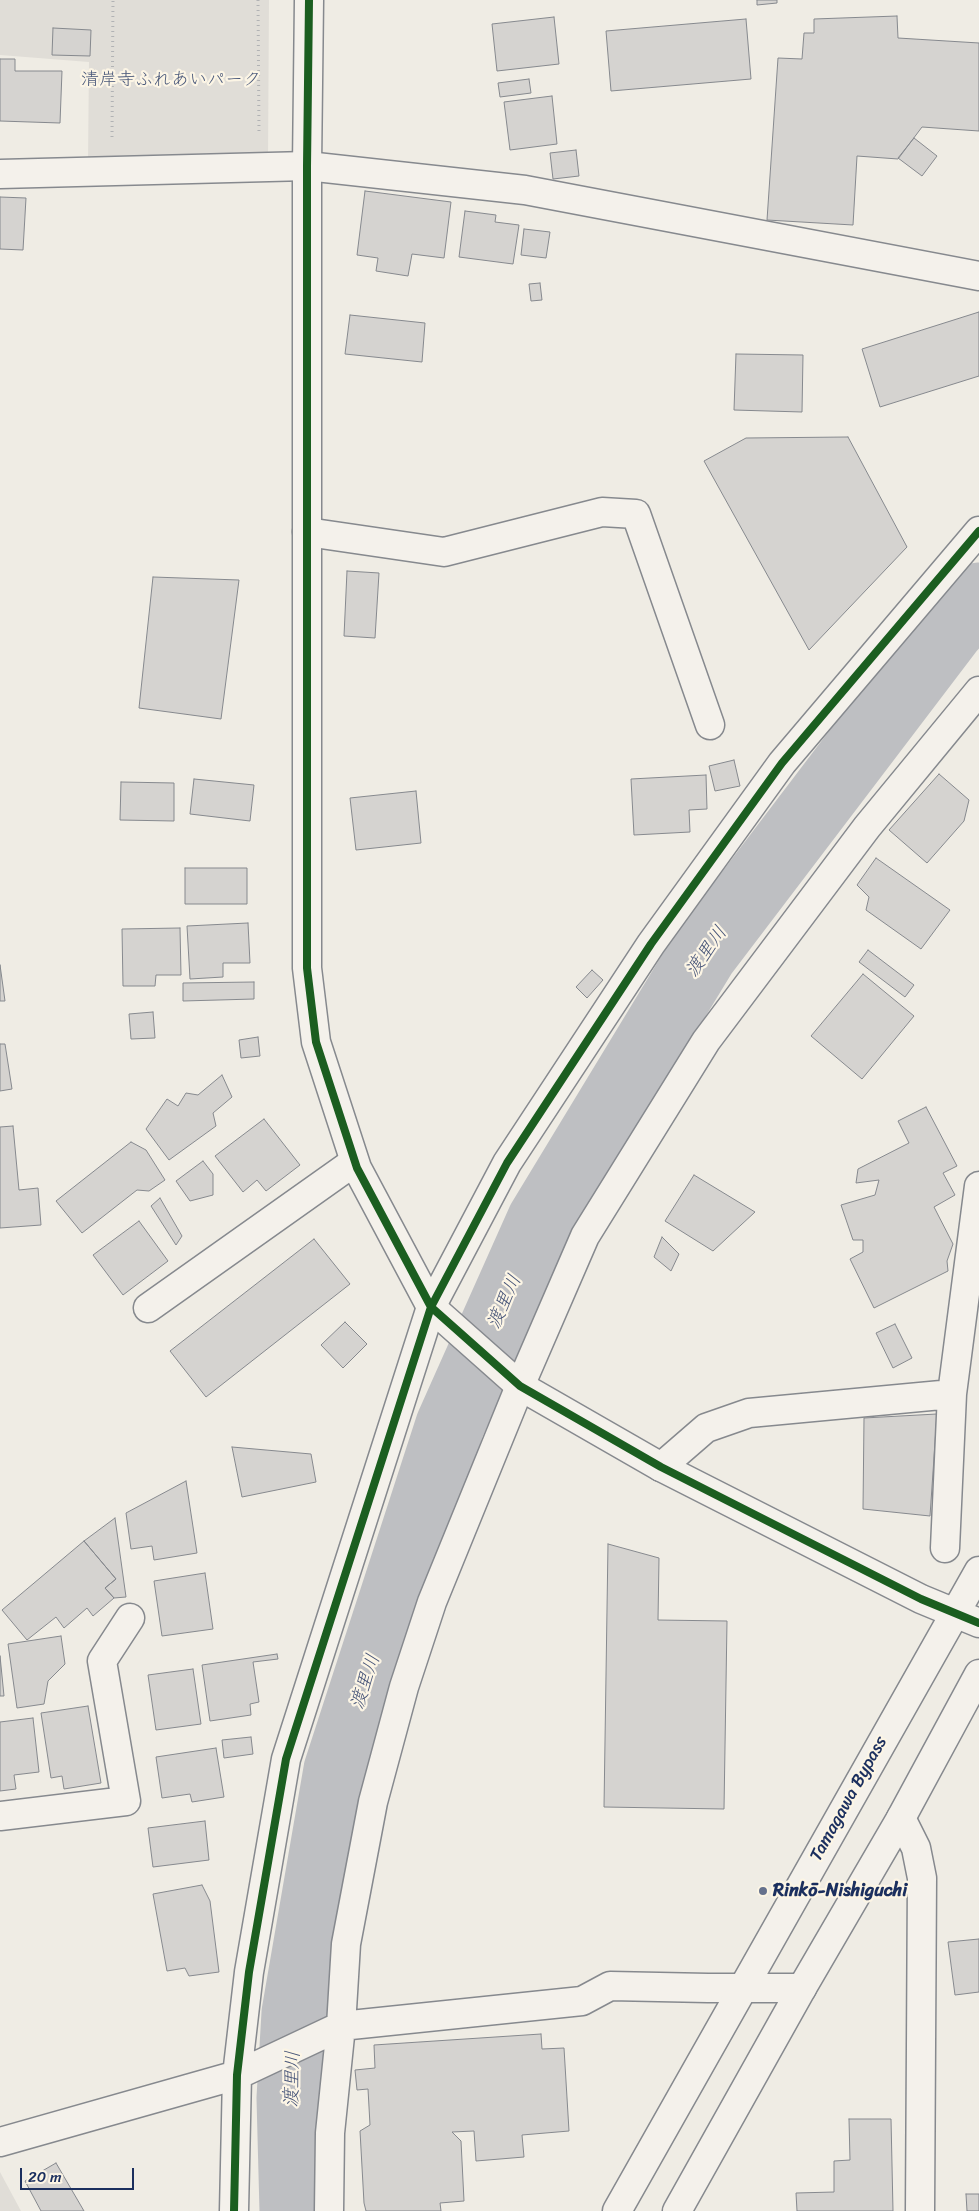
<!DOCTYPE html>
<meta charset="utf-8">
<style>
body{margin:0}
#map{position:relative;width:979px;height:2211px;overflow:hidden;background:#efece4;font-family:Sriracha,sans-serif}
canvas{display:block}
.scale{position:absolute;left:20px;top:2168px;width:114px;height:22px;box-sizing:border-box;border:2px solid #1b2f5e;border-top:0;padding-left:6px;font-size:15px;line-height:18px;white-space:nowrap;color:#1b2f5e;-webkit-text-stroke:4px #fcf5e5;paint-order:stroke}
</style>
<div id="map">
<canvas width="979" height="2211"></canvas>
<div class="scale">20 m</div>
</div>
<script>
const ctx = document.querySelector('canvas').getContext('2d');
ctx.lineJoin = 'round';
function fill(path, color) { ctx.fillStyle = color; ctx.fill(path, 'evenodd'); }
const toPath = rows => new Path2D(rows.map(r => 'M' + r).join(''));
function stroke(path, color, width, dash) { ctx.strokeStyle = color; ctx.lineWidth = width; ctx.lineCap = dash ? 'butt' : 'round'; ctx.setLineDash(dash || []); ctx.stroke(path); }
function label(font, color, halo, rows, align = 'center') {
  ctx.font = font + ' Sriracha,"Klee One",sans-serif'; ctx.lineWidth = 4.5; ctx.setLineDash([]); ctx.textBaseline = 'middle'; ctx.strokeStyle = halo; ctx.fillStyle = color; for (const [text, x, y, turn = 0] of rows) {
    ctx.save(); ctx.translate(x, y); ctx.rotate((+turn || 0) * Math.PI / 180); ctx.textAlign = isNaN(turn) ? turn : align; if (halo) ctx.strokeText(text, 0, 0); ctx.fillText(text, 0, 0); ctx.restore();
  }
}
const green = toPath([
 [0,0,269,0,268,159,88,161,89,62,0,55],
 [0,2172,21,2211,0,2211]
]);
const river = toPath([
 [294,2211,291,2098,296,2013,338,1770,450,1425,541,1221,703,954,950,629,979,597]
]);
const building = toPath([
 [757,0,777,0,777,3,757,5,757,0],
 [897,16,898,38,979,43,979,131,922,127,898,159,857,156,853,225,767,220,778,58,802,59,804,33,814,33,814,19,897,16],
 [554,17,559,64,497,71,492,24,554,17],
 [746,19,751,79,611,91,606,31,746,19],
 [53,28,91,30,90,56,52,55,53,28],
 [0,59,15,59,15,71,62,71,60,123,0,121,0,59],
 [529,79,531,93,500,97,498,83,529,79],
 [552,96,557,144,510,150,504,102,552,96],
 [914,138,937,156,922,176,898,158,914,138],
 [576,150,579,176,553,179,550,153,576,150],
 [365,191,451,202,444,258,412,254,408,276,376,271,378,258,357,255,365,191],
 [0,197,26,198,23,250,0,249,0,197],
 [465,211,496,215,495,222,519,225,513,264,459,257,465,211],
 [524,229,550,232,546,258,521,255,524,229],
 [540,283,542,300,531,301,529,284,540,283],
 [979,312,979,376,880,407,862,349,979,312],
 [350,315,425,323,422,362,345,354,350,315],
 [736,354,803,355,802,412,734,410,736,354],
 [848,437,907,547,809,650,704,461,746,438,848,437],
 [347,571,379,573,375,638,344,636,347,571],
 [153,577,239,580,221,719,139,708,153,577],
 [734,760,740,786,715,791,709,766,734,760],
 [939,774,969,800,964,821,927,863,889,830,939,774],
 [706,775,707,809,689,810,690,832,634,835,631,779,706,775],
 [194,779,254,785,250,821,190,814,194,779],
 [121,782,174,783,174,821,120,820,121,782],
 [416,791,421,843,356,850,350,798,416,791],
 [876,858,950,910,921,949,866,910,869,897,857,885,876,858],
 [185,868,247,868,247,904,185,904,185,868],
 [248,923,250,963,223,963,223,977,190,979,187,926,248,923],
 [180,928,181,975,156,975,155,986,123,986,122,929,180,928],
 [868,950,914,985,905,997,859,962,868,950],
 [0,965,5,1001,0,1001,0,965],
 [592,970,603,980,587,998,576,987,592,970],
 [863,974,914,1016,862,1079,811,1036,863,974],
 [254,982,254,999,183,1001,183,983,254,982],
 [153,1012,155,1038,131,1039,129,1014,153,1012],
 [258,1037,260,1056,241,1058,239,1040,258,1037],
 [0,1044,5,1044,12,1089,0,1091,0,1044],
 [222,1075,232,1097,213,1113,216,1126,169,1160,146,1129,167,1099,178,1106,186,1093,198,1095,222,1075],
 [926,1107,957,1166,943,1173,955,1195,934,1207,953,1244,947,1261,948,1271,874,1308,850,1259,863,1252,863,1240,853,1240,841,1205,875,1195,879,1180,856,1183,858,1169,909,1143,898,1121,926,1107],
 [264,1119,300,1165,266,1191,257,1180,243,1192,215,1156,264,1119],
 [13,1126,19,1190,38,1188,41,1225,0,1228,0,1127,13,1126],
 [131,1142,146,1150,165,1180,149,1191,137,1190,82,1233,56,1201,131,1142],
 [203,1161,213,1174,213,1195,190,1201,176,1181,203,1161],
 [694,1175,755,1212,713,1251,665,1221,694,1175],
 [160,1198,182,1236,176,1245,151,1206,160,1198],
 [139,1221,168,1261,123,1295,93,1255,139,1221],
 [662,1237,679,1254,671,1271,654,1257,662,1237],
 [314,1239,350,1284,206,1397,170,1351,314,1239],
 [345,1322,367,1344,343,1368,321,1345,345,1322],
 [895,1324,912,1358,893,1368,876,1333,895,1324],
 [937,1414,930,1516,863,1509,864,1418,937,1414],
 [232,1447,311,1454,316,1482,242,1497,232,1447],
 [186,1481,197,1553,154,1560,152,1546,131,1549,126,1513,186,1481],
 [115,1518,126,1597,114,1598,105,1588,116,1579,84,1541,115,1518],
 [84,1541,116,1579,105,1588,114,1598,93,1616,87,1608,64,1628,56,1617,27,1640,2,1610,84,1541],
 [608,1544,659,1558,658,1620,727,1621,724,1809,604,1807,608,1544],
 [205,1573,213,1629,162,1636,154,1581,205,1573],
 [61,1636,65,1664,48,1681,44,1704,17,1708,8,1644,61,1636],
 [277,1654,278,1659,253,1662,259,1702,250,1704,251,1715,210,1721,202,1665,277,1654],
 [0,1656,4,1696,0,1696,0,1656],
 [193,1669,201,1724,156,1730,148,1675,193,1669],
 [88,1706,101,1783,64,1789,62,1776,51,1778,41,1713,88,1706],
 [33,1718,39,1772,14,1775,16,1789,0,1791,0,1722,33,1718],
 [251,1737,253,1754,224,1758,222,1740,251,1737],
 [216,1748,224,1797,192,1802,190,1794,162,1798,156,1757,216,1748],
 [205,1821,209,1860,153,1867,148,1828,205,1821],
 [202,1885,210,1901,219,1972,189,1976,185,1968,167,1971,153,1894,202,1885],
 [979,1939,979,1992,955,1995,948,1942,979,1939],
 [541,2034,542,2049,564,2048,569,2131,522,2135,524,2157,476,2161,474,2131,452,2132,461,2141,464,2201,440,2203,441,2211,366,2211,364,2203,360,2131,370,2125,368,2089,357,2090,355,2070,375,2068,374,2045,541,2034],
 [849,2119,891,2119,893,2211,797,2211,796,2193,834,2192,834,2161,850,2160,849,2119],
 [56,2163,84,2211,41,2211,25,2181,56,2163],
 [966,2194,979,2194,979,2211,967,2211,966,2194]
]);
const path = toPath([
 [258,0,259,134],
 [112,137,113,0]
]);
const street = toPath([
 [0,174,307,166,525,190,979,276],
 [307,532,444,552,602,512,636,514,710,725],
 [148,1308,354,1162],
 [661,1467,706,1428,749,1413,952,1394,979,1186],
 [945,1548,952,1394],
 [0,1816,126,1801,102,1661,130,1618],
 [901,1818,916,1848,922,1878,920,2211],
 [0,2142,237,2075,341,2026,582,2001,610,1986,708,1988,802,1988],
 [234,2211,237,2075,249,1972,286,1759,431,1307,507,1163,651,944,782,763,979,531],
 [329,2211,330,2133,341,2026,346,1944,373,1802,404,1687,432,1602,520,1386,585,1236,706,1041,867,827,979,691]
]);
const secondary = toPath([
 [309,0,307,166,307,968,316,1042,357,1168,431,1307,520,1386,661,1467,921,1599,979,1623]
]);
const highway = toPath([
 [617,2211,979,1571],
 [677,2211,802,1988,901,1818,979,1674]
]);
const cycleway = toPath([
 [309,0,307,166,307,968,316,1042,357,1168,431,1307,520,1386,661,1467,921,1599,979,1623],
 [234,2211,237,2075,249,1972,286,1759,431,1307,507,1163,651,944,782,763,979,531]
]);
const markers = [
 [763,1891,5,"#65718d"]
];
const parkNames = [
 ["清岸寺ふれあいパーク",171,80]
];
const streetNames = [
 ["Tamagawa Bypass",849,1799,-61]
];
const poiNames = [
 ["Rinkō-Nishiguchi",773,1891]
];
const waterNames = [
 ["渡里川",707,952,-55],
 ["渡里川",505,1302,-66],
 ["渡里川",366,1682,-72],
 ["渡里川",293,2079,-88]
];
fill(green, '#e0ddd7');
stroke(river, '#bebfc2', 69);
fill(building, '#d5d3d0');
stroke(building, '#86898e', 1);
stroke(street, '#86898e', 31);
stroke(secondary, '#86898e', 31);
stroke(highway, '#86898e', 31);
stroke(path, '#b1b2b4', 3, [1, 4]);
stroke(street, '#f4f1eb', 28);
stroke(secondary, '#f4f1eb', 28);
stroke(highway, '#f4f1eb', 28);
stroke(cycleway, '#1b5e20', 8);
for (const [x, y, r, color] of markers) { const dot = new Path2D(); dot.arc(x, y, r, 0, 2 * Math.PI); ctx.fillStyle = color; ctx.fill(dot); stroke(dot, '#fcf5e5', 2); }
label('18px', '#49587a', '#fcf5e5', parkNames);
label('18px', '#1b2f5e', '#fcf5e5', streetNames);
label('bold 18px', '#1b2f5e', '#fcf5e5', poiNames, 'left');
label('italic 19px', '#465478', '#fcf5e5', waterNames);
</script>
